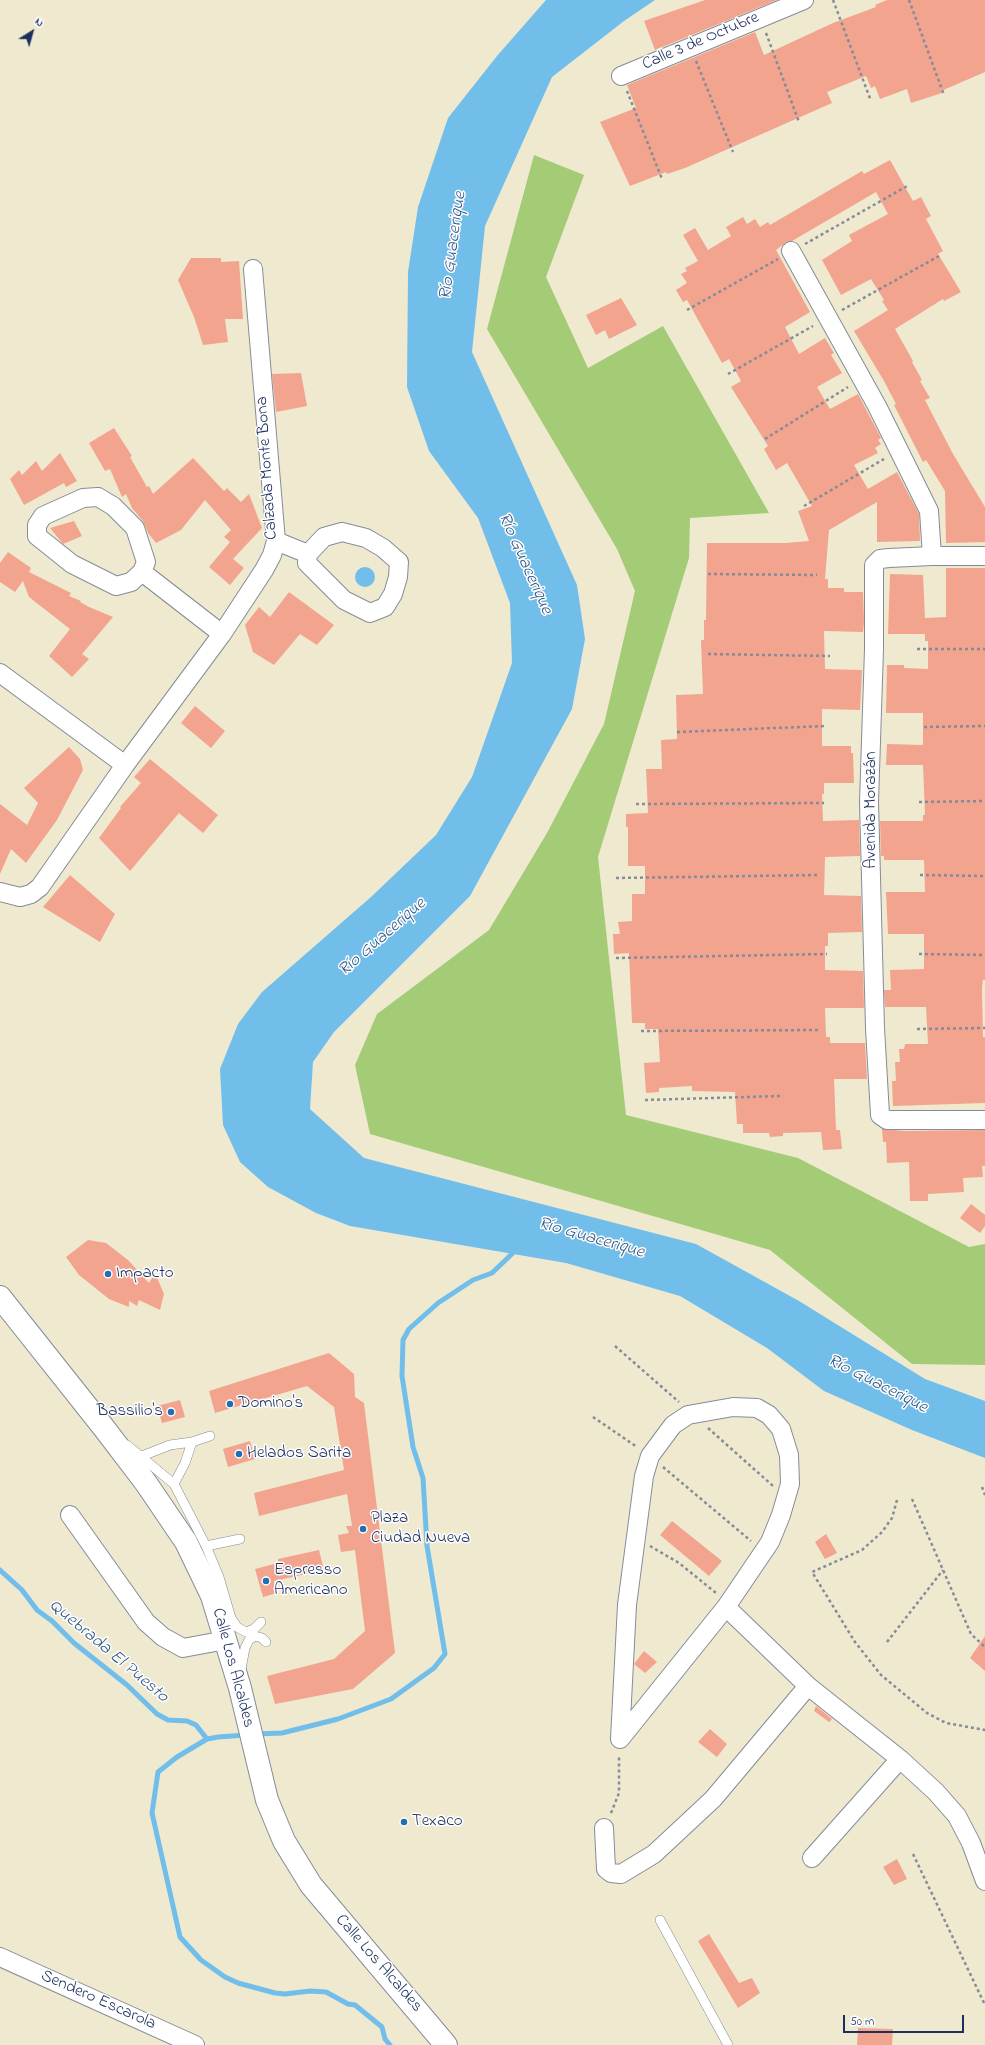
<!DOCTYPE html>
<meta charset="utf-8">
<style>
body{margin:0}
#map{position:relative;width:985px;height:2045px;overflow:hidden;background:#efe9d0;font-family:"Indie Flower",sans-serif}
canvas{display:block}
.north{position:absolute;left:12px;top:12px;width:40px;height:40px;-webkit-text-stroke:3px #fff;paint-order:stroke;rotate:37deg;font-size:11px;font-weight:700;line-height:16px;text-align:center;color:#1b2f5e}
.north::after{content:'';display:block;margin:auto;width:14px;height:18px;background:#1b2f5e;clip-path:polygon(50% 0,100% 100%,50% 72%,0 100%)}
.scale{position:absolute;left:843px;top:2015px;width:121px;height:18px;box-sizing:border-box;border:2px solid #1b2f5e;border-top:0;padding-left:5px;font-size:12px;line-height:14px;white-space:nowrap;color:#1b2f5e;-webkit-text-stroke:3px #fff;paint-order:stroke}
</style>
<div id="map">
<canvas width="985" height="2045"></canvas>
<div class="north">N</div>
<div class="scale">50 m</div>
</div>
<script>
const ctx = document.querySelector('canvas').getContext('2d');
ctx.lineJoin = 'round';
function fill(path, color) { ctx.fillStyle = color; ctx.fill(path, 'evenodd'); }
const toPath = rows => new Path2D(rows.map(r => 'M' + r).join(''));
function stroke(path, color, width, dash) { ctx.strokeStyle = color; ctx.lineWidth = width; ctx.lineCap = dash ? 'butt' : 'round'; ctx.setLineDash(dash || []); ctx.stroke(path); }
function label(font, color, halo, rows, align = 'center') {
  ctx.font = font + ' "Indie Flower",sans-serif'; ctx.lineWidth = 3; ctx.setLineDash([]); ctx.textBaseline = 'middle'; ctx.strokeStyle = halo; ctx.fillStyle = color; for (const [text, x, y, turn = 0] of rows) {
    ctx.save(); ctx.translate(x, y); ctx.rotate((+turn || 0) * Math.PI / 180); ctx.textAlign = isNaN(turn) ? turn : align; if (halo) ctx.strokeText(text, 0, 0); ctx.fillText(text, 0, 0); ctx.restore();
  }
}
const green = toPath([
 [534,155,584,175,546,277,588,368,663,326,769,513,690,518,689,558,598,857,626,1115,798,1158,969,1247,985,1244,985,1365,912,1364,770,1250,370,1134,355,1065,377,1014,489,930,547,833,604,724,635,591,617,549,487,329]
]);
const water = toPath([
 [546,0,655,0,624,21,552,77,485,226,472,352,577,585,585,639,572,709,470,896,334,1032,313,1062,310,1109,364,1158,696,1244,799,1301,925,1379,985,1401,985,1458,912,1430,824,1391,767,1348,680,1296,566,1263,350,1226,316,1213,268,1187,240,1162,223,1125,220,1069,238,1024,262,992,371,897,436,835,472,777,512,663,510,603,478,518,429,451,407,387,408,272,418,207,448,118,497,56],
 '355 577a10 10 0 1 1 20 0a10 10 0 1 1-20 0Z'
]);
const stream = toPath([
 [0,1570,22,1590,37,1610,52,1621,74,1643,127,1685,157,1714,168,1720,187,1721,196,1725,207,1739],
 [256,1734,282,1733,338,1719,391,1699,434,1668,445,1654,427,1546,423,1478,413,1447,402,1376,403,1340,409,1329,438,1303,473,1280,492,1273,516,1250],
 [246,1735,218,1737,207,1739,177,1757,158,1772,152,1813,180,1937,201,1960,225,1977,238,1983,275,1993,285,1994,310,1991,326,1992,348,2004,355,2005,382,2027,385,2039,390,2045]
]);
const building = toPath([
 [705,0,777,0,655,50,644,21],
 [887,0,985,0,985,72,941,91,942,93,911,103,907,89,880,99,875,86,871,88,866,76,827,92,832,103,685,168,667,174,666,172,630,186,600,122,636,108,627,85,755,32,764,55,833,23,876,7,875,5],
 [890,160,913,201,921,197,931,216,926,219,943,251,938,254,961,292,944,301,943,299,895,329,913,361,912,362,922,380,920,381,930,398,925,400,953,454,985,507,985,542,946,543,945,491,926,460,923,462,894,405,896,404,884,381,854,331,888,310,882,301,884,300,871,279,841,295,822,260,852,241,849,235,888,214,876,192,792,241,786,242,776,250,810,312,785,327,799,354,825,338,834,353,831,355,842,373,817,387,830,409,858,394,881,438,878,440,881,444,875,448,878,453,854,465,868,489,897,472,919,514,920,541,877,542,877,502,829,530,825,579,828,579,828,588,844,588,844,592,863,592,864,622,863,632,824,631,825,669,862,670,860,710,822,709,822,746,851,746,851,753,853,753,854,783,824,783,824,794,822,794,823,821,859,820,860,856,825,857,824,895,861,896,862,932,828,933,828,946,825,946,825,970,863,971,864,1008,825,1008,826,1037,830,1037,830,1043,865,1043,867,1079,834,1079,836,1130,840,1130,842,1149,823,1150,821,1132,783,1133,783,1136,770,1137,769,1133,743,1133,743,1124,737,1124,735,1092,692,1091,692,1086,659,1088,659,1092,646,1093,644,1063,660,1062,658,1029,645,1029,645,1023,632,1023,629,953,614,954,613,934,620,934,618,922,632,921,632,894,645,894,645,866,628,866,628,827,626,827,626,814,648,813,646,769,662,769,661,740,677,739,676,695,703,694,701,640,704,640,704,620,706,620,707,543,786,543,809,541,798,511,812,506,787,463,776,470,764,449,768,446,731,387,741,381,729,359,722,363,687,300,683,302,676,290,687,283,681,274,687,271,685,268,698,261,683,235,695,228,708,250,731,236,726,227,743,217,747,224,755,219,760,227,768,222,770,225,862,171,864,174],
 [191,258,221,258,221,262,239,261,243,319,225,319,228,342,203,345,194,317,178,280],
 [621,298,637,325,609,339,605,330,596,335,586,315],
 [301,373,307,406,276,412,272,374],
 [114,428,132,456,130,457,147,487,149,486,153,494,193,458,224,491,227,488,241,502,249,494,262,528,233,559,244,568,230,585,209,567,230,542,224,537,231,530,205,500,181,530,156,543,148,533,143,521,132,508,126,494,122,497,110,469,105,471,89,443],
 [60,453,77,481,66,487,64,483,24,505,10,479,19,470,22,475,36,461,42,471],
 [74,521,82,536,63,544,50,528],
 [8,552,31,568,29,572,71,593,69,596,81,601,80,602,89,607,113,617,82,654,89,659,72,677,49,656,70,629,29,597,23,581,15,592,0,582,0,563],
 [946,568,985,568,985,980,983,980,982,989,983,1037,985,1037,985,1103,893,1106,892,1081,896,1081,895,1062,900,1062,899,1049,904,1049,905,1044,928,1044,926,1007,885,1007,884,990,891,990,890,970,924,969,924,934,888,934,886,892,925,892,924,860,884,860,884,856,881,856,880,821,923,821,923,815,925,815,923,765,886,765,887,744,923,745,923,713,886,713,887,665,904,665,904,668,928,669,928,641,925,641,925,634,888,634,890,574,923,575,925,618,946,617],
 [289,592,334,625,317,645,300,634,274,665,253,652,245,625,259,607,270,617],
 [195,706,225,731,211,748,181,723],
 [69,747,80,759,83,770,57,820,26,863,11,849,0,874,0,804,27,825,38,803,24,788],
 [150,759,218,815,203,833,179,813,130,871,99,838,121,808,120,807,141,783,134,777],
 [70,875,115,914,100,942,43,907],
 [882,1129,904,1131,985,1130,985,1166,982,1166,983,1177,963,1178,964,1192,928,1194,928,1201,910,1201,909,1162,887,1163,886,1142,883,1142],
 [971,1204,985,1215,985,1226,980,1233,960,1218],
 [88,1240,106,1243,128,1260,149,1283,155,1273,164,1294,160,1310,139,1300,137,1306,129,1301,129,1307,109,1299,79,1275,66,1257],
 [329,1353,354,1374,355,1397,364,1403,395,1653,353,1689,275,1704,267,1676,334,1659,365,1631,355,1550,341,1552,338,1535,349,1533,346,1526,352,1526,347,1494,259,1516,254,1493,344,1470,334,1407,307,1386,215,1413,209,1391],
 [180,1400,185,1417,162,1423,157,1406],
 [250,1441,255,1459,228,1467,223,1449],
 [672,1521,722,1561,709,1576,660,1535],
 [826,1534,837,1553,825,1559,815,1542],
 [319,1550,324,1570,274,1581,277,1593,263,1597,255,1569,278,1563,278,1559],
 [985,1636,985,1671,970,1658],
 [644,1651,657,1662,645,1673,634,1664],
 [816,1706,832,1719,829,1722,814,1711],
 [710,1729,727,1744,717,1757,698,1742],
 [897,1859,907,1879,894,1885,883,1867],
 [709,1934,739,1983,752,1978,760,1993,738,2008,698,1941],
 [858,2028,893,2029,892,2045,857,2045]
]);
const path = toPath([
 [833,0,871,101],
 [909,0,944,95],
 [766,33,799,122],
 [696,61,733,152],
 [627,91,662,179],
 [805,244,909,185],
 [687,310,778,259],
 [842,310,939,256],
 [728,374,813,326],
 [765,439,848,387],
 [804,506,884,459],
 [708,574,817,575],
 [917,649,985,649],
 [708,654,830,656],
 [924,727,985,726],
 [677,732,825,726],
 [919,802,985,801],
 [636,804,824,803],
 [920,875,985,876],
 [616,878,819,875],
 [919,954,985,955],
 [616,958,827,954],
 [917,1029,985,1028],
 [641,1031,821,1030],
 [645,1100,780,1096],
 [615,1346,679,1402],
 [593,1417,637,1447],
 [708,1428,773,1486],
 [663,1467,751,1541],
 [982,1487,985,1495],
 [912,1499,971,1634,985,1647],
 [897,1500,892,1518,882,1532,862,1550,812,1572,855,1642,881,1675,927,1713,946,1723,985,1730],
 [650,1546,679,1563,716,1593],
 [887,1642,943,1570],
 [611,1813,619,1793,619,1756],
 [913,1854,985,2005]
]);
const service = toPath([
 [127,1445,174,1484,206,1546,219,1577,231,1618,237,1627,246,1632,254,1629,261,1622],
 [142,1456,170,1445,192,1442,210,1436],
 [174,1484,185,1463,192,1442],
 [206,1546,240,1539],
 [241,1669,245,1648,249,1640,255,1636,262,1638,266,1642],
 [660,1920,728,2045]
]);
const minor = toPath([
 [621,76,804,0],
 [791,251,877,406,929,511,932,556],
 [98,497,113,506,135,528,146,562,142,572,131,582,116,586,72,564,37,536,37,525,43,516,83,498,98,497],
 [342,532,366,538,383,548,399,562,398,577,393,594,385,607,370,613,344,600,307,563,308,554,324,537,342,532],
 [276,541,308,554],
 [985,556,932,556,889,558,880,559,874,565,874,649,869,802,875,1028,880,1115,887,1120,985,1120],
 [142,572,222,634],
 [0,673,125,765],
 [0,892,20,897,31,894,40,887,125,765,222,634,264,570,272,555,276,541,253,269],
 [733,1407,757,1408,769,1415,781,1429,789,1455,790,1484,781,1515,770,1542,726,1607,620,1739,627,1605,644,1476,650,1456,673,1425,688,1415,733,1407],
 [70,1515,146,1622,163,1637,183,1648,226,1640],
 [726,1607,808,1686,900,1759,936,1792,957,1816,971,1843,985,1881],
 [604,1828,606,1869,611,1873,621,1874,654,1854,713,1799,808,1686],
 [812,1858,900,1759],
 [0,1957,195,2045]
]);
const secondary = toPath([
 [0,1297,104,1428,146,1483,186,1542,212,1596,240,1688,267,1800,284,1841,311,1885,446,2045]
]);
const markers = [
 [108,1274,4,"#1f6fb2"],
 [230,1404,4,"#1f6fb2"],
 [171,1412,4,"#1f6fb2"],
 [239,1454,4,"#1f6fb2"],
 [363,1529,4,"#1f6fb2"],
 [266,1581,4,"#1f6fb2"],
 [404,1822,4,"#1f6fb2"]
];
const streetNames = [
 ["Calle 3 de Octubre",701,42,-23],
 ["Calzada Monte Bona",268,468,-94],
 ["Avenida Morazán",872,810,-90],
 ["Calle Los Alcaldes",232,1668,75],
 ["Calle Los Alcaldes",378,1964,49],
 ["Sendero Escarola",98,2001,24]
];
const poiNames = [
 ["Impacto",116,1274],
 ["Domino's",238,1404],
 ["Bassilio's",163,1412,"right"],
 ["Helados Sarita",247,1454],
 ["Plaza",371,1519],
 ["Ciudad Nueva",371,1539],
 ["Espresso",274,1571],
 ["Americano",274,1591],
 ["Texaco",412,1822]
];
const waterNames = [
 ["Río Guacerique",454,246,-82],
 ["Río Guacerique",524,564,66],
 ["Río Guacerique",383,938,-41],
 ["Río Guacerique",591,1239,16],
 ["Río Guacerique",877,1385,27],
 ["Quebrada El Puesto",108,1652,40]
];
fill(green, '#a4cb75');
fill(water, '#71beeb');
stroke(stream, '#71beeb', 5);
fill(building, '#f2a48f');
stroke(service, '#858c97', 10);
stroke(minor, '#858c97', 20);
stroke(secondary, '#858c97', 24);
stroke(path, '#858c97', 2.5, [3, 3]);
stroke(service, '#fff', 9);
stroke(minor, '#fff', 18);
stroke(secondary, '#fff', 22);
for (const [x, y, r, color] of markers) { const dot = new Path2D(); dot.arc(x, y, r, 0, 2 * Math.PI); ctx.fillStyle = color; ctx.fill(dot); stroke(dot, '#fff', 1.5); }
label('17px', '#1b2f5e', '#fff', streetNames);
label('17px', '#1b2f5e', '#fff', poiNames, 'left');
label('italic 18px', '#355a88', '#fff', waterNames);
</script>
